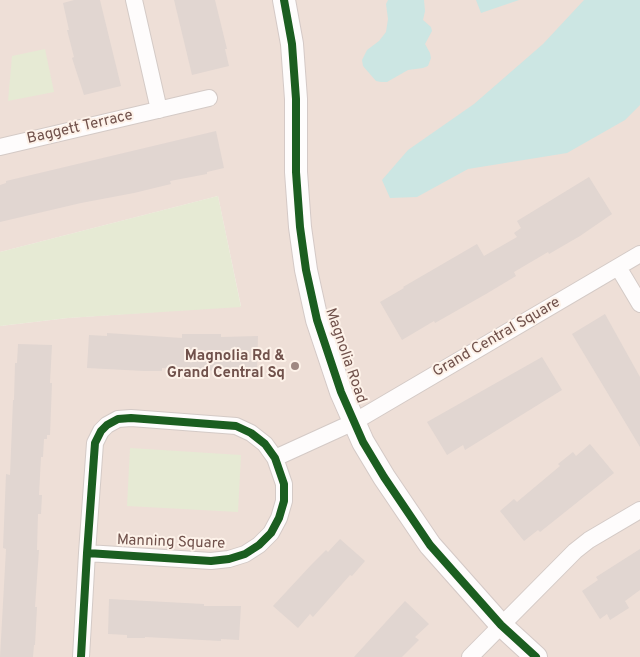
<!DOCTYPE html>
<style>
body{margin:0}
canvas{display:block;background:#f5eee9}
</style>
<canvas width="640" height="657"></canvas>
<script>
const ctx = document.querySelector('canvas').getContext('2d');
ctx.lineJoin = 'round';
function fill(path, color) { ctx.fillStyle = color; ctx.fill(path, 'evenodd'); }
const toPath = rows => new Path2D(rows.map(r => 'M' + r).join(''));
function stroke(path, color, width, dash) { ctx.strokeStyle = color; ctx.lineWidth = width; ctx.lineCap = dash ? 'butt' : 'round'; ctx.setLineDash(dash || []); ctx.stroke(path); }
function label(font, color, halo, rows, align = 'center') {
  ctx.font = font + ' Overpass,sans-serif'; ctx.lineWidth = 4; ctx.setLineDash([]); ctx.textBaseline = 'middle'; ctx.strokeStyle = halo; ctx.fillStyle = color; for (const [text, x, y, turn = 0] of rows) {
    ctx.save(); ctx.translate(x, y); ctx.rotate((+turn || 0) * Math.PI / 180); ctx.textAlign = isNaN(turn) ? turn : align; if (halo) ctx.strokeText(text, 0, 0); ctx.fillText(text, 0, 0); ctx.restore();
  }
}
const residential = toPath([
 [0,0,640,0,640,657,0,657,0,326,68,318,241,306,218,196,0,252]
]);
const green = toPath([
 [45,49,54,92,8,101,12,56],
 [218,196,241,307,68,318,0,326,0,252],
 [130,448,241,455,238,512,127,506]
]);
const water = toPath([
 [388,0,424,0,425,11,423,20,431,27,432,31,425,44,430,53,431,58,428,66,423,68,408,70,387,82,381,82,376,81,363,66,362,60,367,50,379,41,386,32,388,19,386,4],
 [476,0,519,0,481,13],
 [584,0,640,0,640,105,625,120,567,153,468,169,417,197,390,198,382,180,408,150,474,104,543,44]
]);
const building = toPath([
 [74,0,100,0,121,86,84,95,72,58,74,57,67,30,69,30,63,3],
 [174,0,215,0,227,49,225,49,229,66,192,75],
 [216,131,224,168,207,172,207,174,170,181,171,184,134,193,81,203,0,222,0,185,6,183,6,181],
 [589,177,612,214,580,236,549,254,548,252,514,272,516,276,486,294,435,323,434,321,402,340,380,302,404,288,403,287,477,244,484,256,517,237,514,233,521,228,517,221],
 [605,314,640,377,640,447,572,334],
 [107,333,182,338,182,334,221,334,221,337,258,336,257,370,218,371,162,368,162,371,144,371,87,368,89,335,107,336],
 [18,344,52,345,50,383,52,383,50,435,47,435,47,439,44,439,43,457,41,457,39,495,42,495,41,514,38,514,37,550,39,550,35,607,37,607,35,645,34,645,33,657,0,657,6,549,3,548,6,474,10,475,13,400,14,400,15,363,17,363],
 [542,357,562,390,465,450,463,445,447,455,427,422],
 [590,444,614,473,540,532,538,530,524,541,500,511,514,499,517,502,560,466,558,464,573,452,576,456],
 [340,539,365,561,352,576,350,575,313,617,310,614,298,628,273,606,312,564,326,550,328,552],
 [640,549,640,590,625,601,629,608,610,620,607,614,600,619,582,591,598,580,596,577],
 [109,599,204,604,204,606,241,606,239,640,221,639,221,641,145,637,145,638,127,638,127,635,108,634],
 [405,601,429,624,415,637,419,640,402,657,354,657]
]);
const street = toPath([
 [134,0,159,110],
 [0,147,209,98],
 [618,267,640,304],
 [275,458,354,422,640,254],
 [81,657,87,553,95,443,101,431,107,425,118,419,131,418,236,426,251,433,265,444,275,458,284,484,284,501,279,518,271,533,259,545,245,554,229,559,211,561,87,553],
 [470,657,575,551,589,540,640,510]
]);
const secondary = toPath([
 [284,0,292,44,296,99,296,172,300,227,306,270,317,320,341,392,363,442,384,477,430,545,501,625,536,657]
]);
const cycleway = toPath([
 [284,0,292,44,296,99,296,172,300,227,306,270,317,320,341,392,363,442,384,477,430,545,501,625,536,657],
 [81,657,87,553,95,443,101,431,107,425,118,419,131,418,236,426,251,433,265,444,275,458,284,484,284,501,279,518,271,533,259,545,245,554,229,559,211,561,87,553]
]);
const markers = [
 [295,366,5,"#9f8882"]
];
const streetNames = [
 ["Baggett Terrace",80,128,-13],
 ["Grand Central Square",497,338,-30],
 ["Magnolia Road",345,356,71],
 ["Manning Square",171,543,2]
];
const poiNames = [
 ["Magnolia Rd &",285,357],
 ["Grand Central Sq",285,374]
];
fill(residential, '#eedfd7');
fill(green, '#e6ead4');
fill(water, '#cce6e3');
fill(building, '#e1d6d1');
stroke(street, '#d4cac6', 18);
stroke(secondary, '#d4c9c6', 24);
stroke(street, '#fefcfc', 16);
stroke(secondary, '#fefcfc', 22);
stroke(cycleway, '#1b5e20', 8);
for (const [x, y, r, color] of markers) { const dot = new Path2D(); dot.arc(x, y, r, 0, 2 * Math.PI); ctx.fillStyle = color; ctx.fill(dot); stroke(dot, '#fdf2e9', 2); }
label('15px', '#70514b', '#fdf2e9', streetNames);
label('bold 15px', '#70514b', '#fdf2e9', poiNames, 'right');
</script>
